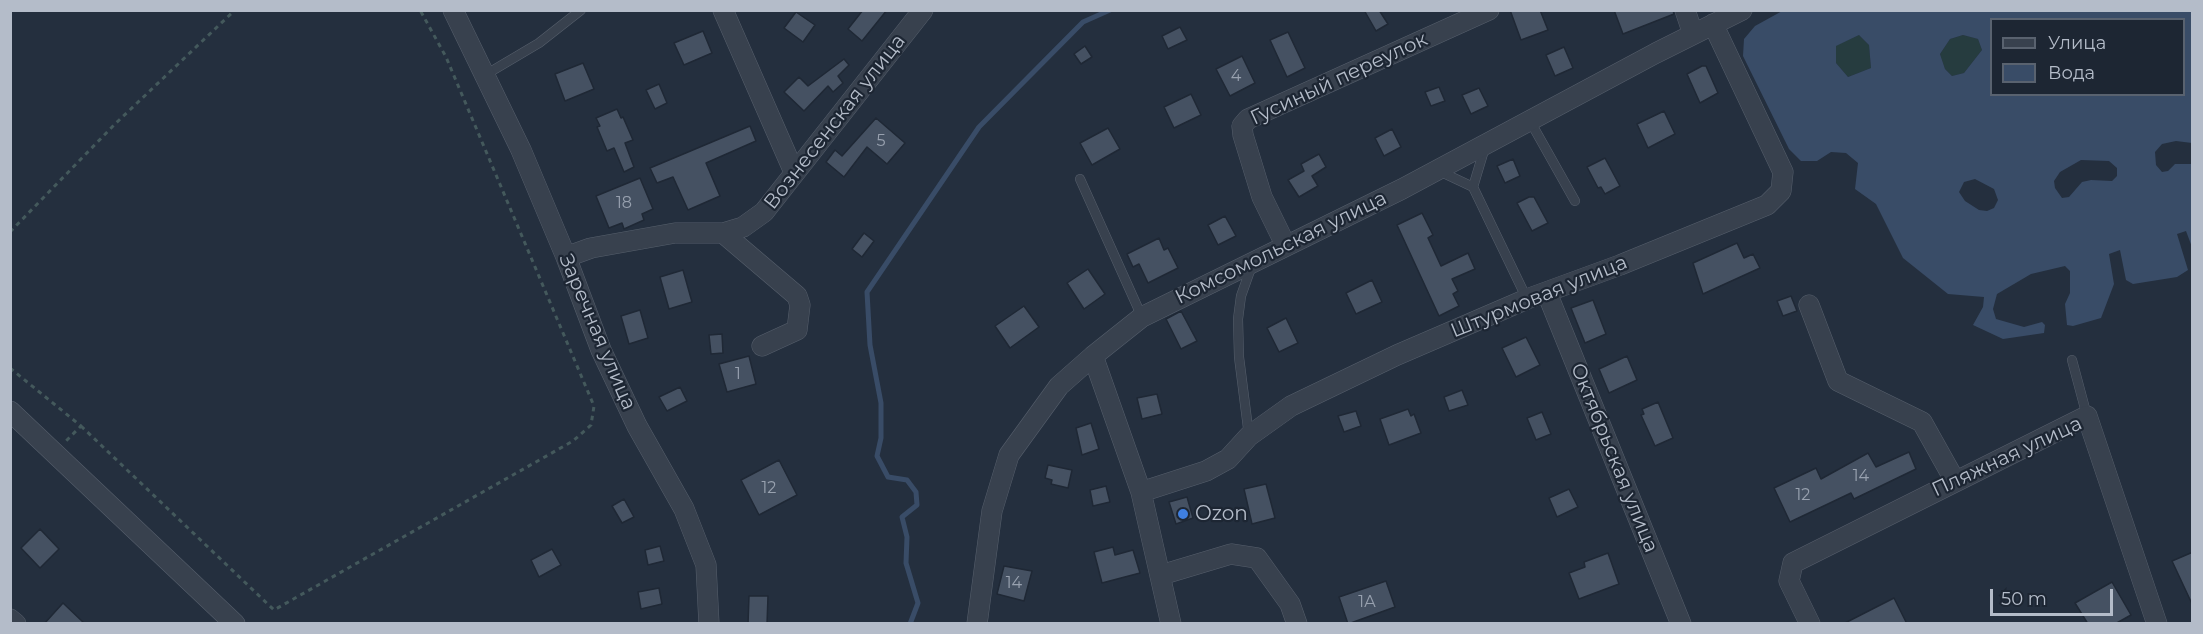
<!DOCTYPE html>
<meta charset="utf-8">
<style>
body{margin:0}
#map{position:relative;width:2203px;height:634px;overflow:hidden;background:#242f3e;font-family:Montserrat,sans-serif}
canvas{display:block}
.frame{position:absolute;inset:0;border:12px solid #b4bcc9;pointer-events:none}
.legend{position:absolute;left:1990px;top:18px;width:195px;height:78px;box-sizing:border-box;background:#1d2633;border:2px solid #59626f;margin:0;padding:8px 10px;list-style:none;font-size:18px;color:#b4bcc9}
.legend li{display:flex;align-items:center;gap:12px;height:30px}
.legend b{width:30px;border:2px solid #59626f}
.scale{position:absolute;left:1990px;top:589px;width:123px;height:27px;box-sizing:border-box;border:3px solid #b4bcc9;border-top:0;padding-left:8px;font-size:18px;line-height:21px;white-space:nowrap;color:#b4bcc9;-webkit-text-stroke:4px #1d2633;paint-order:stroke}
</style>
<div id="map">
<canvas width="2203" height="634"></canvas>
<div class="frame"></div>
<ul class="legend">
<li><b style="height:8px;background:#38414e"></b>Улица</li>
<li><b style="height:16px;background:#394c67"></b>Вода</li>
</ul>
<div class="scale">50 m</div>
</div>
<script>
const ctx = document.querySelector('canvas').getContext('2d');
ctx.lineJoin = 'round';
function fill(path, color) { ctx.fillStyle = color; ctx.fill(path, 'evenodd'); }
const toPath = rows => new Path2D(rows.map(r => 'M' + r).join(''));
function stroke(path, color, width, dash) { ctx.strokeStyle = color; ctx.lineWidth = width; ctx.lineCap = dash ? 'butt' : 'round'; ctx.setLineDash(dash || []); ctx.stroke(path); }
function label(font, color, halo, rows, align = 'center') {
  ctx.font = font + ' Montserrat,sans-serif'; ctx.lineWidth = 4.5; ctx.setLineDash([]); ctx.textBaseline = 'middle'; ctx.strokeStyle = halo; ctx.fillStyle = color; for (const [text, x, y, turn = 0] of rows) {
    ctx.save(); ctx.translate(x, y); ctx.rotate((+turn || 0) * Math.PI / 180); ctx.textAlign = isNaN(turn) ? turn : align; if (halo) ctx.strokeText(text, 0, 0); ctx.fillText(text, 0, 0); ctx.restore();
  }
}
const green = toPath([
 [1859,35,1869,45,1871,68,1848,77,1836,63,1835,46],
 [1963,35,1978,39,1982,50,1964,73,1952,76,1945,69,1940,54,1950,39]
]);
const water = toPath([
 [1784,10,2192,11,2192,143,2176,141,2162,144,2155,152,2156,165,2162,172,2168,171,2175,164,2192,164,2192,247,2186,231,2177,234,2188,270,2177,277,2133,284,2126,280,2120,250,2109,254,2114,284,2101,318,2073,326,2067,325,2065,304,2070,293,2070,271,2065,266,2031,274,1997,294,1993,309,1996,319,2024,327,2042,322,2045,325,2044,333,2003,339,1973,325,1983,307,1984,297,1948,294,1903,258,1876,204,1855,189,1858,163,1846,153,1831,152,1817,161,1801,161,1789,149,1743,56,1744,39,1755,26],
 [1992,20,2184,20,2184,94,1992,94],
 [1859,35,1869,45,1871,68,1848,77,1836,63,1836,46],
 [1963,35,1978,39,1982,50,1964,73,1952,76,1945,69,1940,54,1950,39],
 [2081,160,2109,161,2117,168,2117,176,2112,181,2091,180,2082,182,2069,197,2062,198,2055,188,2054,181,2060,172],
 [1975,179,1994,189,1998,200,1994,208,1987,211,1979,210,1965,201,1959,192,1964,182]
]);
const stream = toPath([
 [910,624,918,603,906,563,907,537,902,517,917,505,916,492,907,480,888,477,877,456,881,438,881,403,870,345,867,292,979,127,1083,22,1110,10]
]);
const building = toPath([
 [863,10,887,10,862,41,848,29,863,10],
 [1364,10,1379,10,1388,24,1376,31,1364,10],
 [1510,10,1540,10,1548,30,1521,40,1510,10],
 [1614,10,1673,10,1674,14,1623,34,1614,10],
 [796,12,815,25,803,42,784,28,796,12],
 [1180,27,1187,40,1168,49,1162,36,1180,27],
 [703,31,712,53,684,65,674,43,703,31],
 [1288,32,1305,68,1287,77,1270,40,1288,32],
 [1085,46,1092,57,1081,64,1074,54,1085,46],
 [1564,47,1573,68,1555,76,1546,55,1564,47],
 [1242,56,1255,83,1230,96,1216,69,1242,56],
 [844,59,849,65,838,76,843,83,833,92,828,86,804,111,784,92,799,77,808,86,844,59],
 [583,63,594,89,565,101,555,74,583,63],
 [1702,66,1706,66,1718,93,1700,103,1687,74,1702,66],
 [659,84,667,103,655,109,646,90,659,84],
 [1439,87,1445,101,1431,106,1425,92,1439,87],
 [1479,88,1488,106,1471,114,1462,95,1479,88],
 [1191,94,1201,115,1174,128,1164,107,1191,94],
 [617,109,621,118,623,117,633,140,625,143,634,167,624,172,614,148,607,151,597,127,600,126,596,118,617,109],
 [1664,111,1675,134,1648,148,1637,124,1664,111],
 [876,118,905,143,887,164,867,147,844,177,826,162,835,150,842,156,876,118],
 [750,126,756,141,706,163,720,196,688,210,673,177,657,183,650,168,750,126],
 [1108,128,1120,149,1092,165,1080,143,1108,128],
 [1392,129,1401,147,1384,156,1375,138,1392,129],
 [1319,154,1326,167,1312,176,1318,186,1299,197,1288,180,1304,171,1301,164,1319,154],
 [1605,158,1620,186,1605,194,1601,187,1598,188,1587,167,1605,158],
 [1513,159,1520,176,1505,183,1497,166,1513,159],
 [640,178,653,209,642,214,644,220,624,229,622,223,609,228,596,196,640,178],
 [1529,197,1534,197,1548,223,1532,231,1517,203,1529,197],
 [1422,213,1433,235,1428,238,1441,266,1468,253,1475,269,1452,279,1458,291,1453,294,1459,306,1439,316,1397,225,1422,213],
 [1225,216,1236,236,1218,245,1208,225,1225,216],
 [864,233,874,241,862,257,852,249,864,233],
 [1159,238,1164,250,1168,248,1178,268,1148,283,1139,264,1133,267,1127,254,1159,238],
 [1737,243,1744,258,1753,254,1760,268,1703,294,1693,263,1737,243],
 [1088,269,1105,294,1084,309,1067,283,1088,269],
 [683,270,692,302,669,309,660,277,683,270],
 [1372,280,1382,302,1356,314,1346,293,1372,280],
 [1791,296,1797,311,1783,316,1777,301,1791,296],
 [1593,300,1606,334,1585,343,1571,308,1593,300],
 [1024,306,1039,327,1010,348,995,326,1024,306],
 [640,310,648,338,629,344,621,316,640,310],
 [1181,311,1197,341,1181,349,1166,319,1181,311],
 [1286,318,1298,343,1279,352,1267,328,1286,318],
 [722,334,723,353,711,354,709,335,722,334],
 [1526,337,1540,365,1516,377,1502,348,1526,337],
 [749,356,756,384,727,392,719,364,749,356],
 [1627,356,1637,380,1609,393,1599,369,1627,356],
 [680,387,687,401,667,411,659,397,680,387],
 [1462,390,1468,405,1449,411,1444,397,1462,390],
 [1157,394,1162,414,1142,419,1137,398,1157,394],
 [1658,402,1673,438,1655,446,1641,415,1644,414,1642,409,1658,402],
 [1408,409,1411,416,1414,414,1421,433,1389,445,1380,419,1408,409],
 [1356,411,1361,426,1344,432,1338,416,1356,411],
 [1542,412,1551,434,1536,440,1527,418,1542,412],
 [1091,423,1099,449,1082,455,1076,428,1091,423],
 [1909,452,1916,469,1854,499,1851,493,1790,522,1774,488,1816,468,1821,479,1868,453,1876,467,1909,452],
 [779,460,797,495,759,515,741,480,779,460],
 [1048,465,1072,470,1068,488,1051,484,1052,480,1045,478,1048,465],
 [1266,484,1275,518,1252,524,1244,489,1266,484],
 [1106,486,1110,502,1093,506,1090,490,1106,486],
 [1569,489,1578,507,1557,517,1549,498,1569,489],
 [1187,497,1193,518,1176,524,1169,502,1187,497],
 [624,499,634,517,622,523,612,506,624,499],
 [40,529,59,549,40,568,21,548,40,529],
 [660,546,664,561,648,565,645,550,660,546],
 [1113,547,1115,555,1133,550,1140,573,1102,583,1094,552,1113,547],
 [552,549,561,565,539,577,531,560,552,549],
 [2193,552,2193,606,2172,561,2193,552],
 [1608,553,1619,584,1579,599,1569,573,1585,567,1584,562,1608,553],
 [1004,566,1032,571,1024,601,997,594,1004,566],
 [1386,581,1395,607,1348,624,1339,597,1386,581],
 [2112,582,2131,615,2115,624,2088,624,2075,603,2112,582],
 [659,588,662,604,641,609,638,592,659,588],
 [749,596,768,596,767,624,748,624,749,596],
 [1894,598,1907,624,1843,624,1894,598],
 [63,603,85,624,44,624,63,603]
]);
const path = toPath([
 [10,232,115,124,235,10],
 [10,368,81,426,66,441],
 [81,426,274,610,573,441,591,425,594,406,446,57,420,10]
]);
const service = toPath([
 [485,75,539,43,581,10],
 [1530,121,1575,201],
 [1439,171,1473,187,1527,299],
 [1080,179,1142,317],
 [1473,187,1485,147],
 [2072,360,2087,416],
 [1249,436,1239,357,1238,319,1241,296,1252,265]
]);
const minor = toPath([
 [453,10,521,150,566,257,601,350,637,426,684,509,706,565,709,624],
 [723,10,794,172],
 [1685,10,1693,34],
 [723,233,797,296,800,305,797,330,762,346],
 [1286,246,1262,197,1243,135,1242,126,1248,119,1489,10],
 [566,257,591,248,675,233,723,233,743,227,764,212,923,10],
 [1547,293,1681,624],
 [1809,305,1838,381,1922,422,1955,481],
 [1093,356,1141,492,1171,624],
 [10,411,235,624],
 [1141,492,1206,471,1228,459,1249,436,1291,406,1397,355,1527,299,1620,265,1767,205,1781,191,1783,172,1713,24],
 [1161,575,1231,554,1257,558,1290,604,1297,624],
 [10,619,16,624],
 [977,624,992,511,1009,455,1059,386,1093,356,1142,317,1402,189,1656,53,1742,10],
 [1810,624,1789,581,1793,563,2087,416,2157,624]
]);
const markers = [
 [1183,514,6,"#3f7fe0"]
];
const numberNames = [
 ["4",1236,76],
 ["5",881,141],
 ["18",624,203],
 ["1",738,374],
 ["14",1861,476],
 ["12",769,488],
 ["12",1803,495],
 ["14",1014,583],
 ["1А",1367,602]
];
const streetNames = [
 ["Гусиный переулок",1339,79,-25],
 ["Вознесенская улица",835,122,-52],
 ["Комсомольская улица",1281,248,-26],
 ["Штурмовая улица",1539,297,-22],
 ["Заречная улица",597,332,67],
 ["Пляжная улица",2007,457,-25],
 ["Октябрьская улица",1614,458,68]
];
const poiNames = [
 ["Ozon",1195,514]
];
fill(green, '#263c3f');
fill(water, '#394c67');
stroke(stream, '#394c67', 5);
fill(building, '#455162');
stroke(building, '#1f2835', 1.5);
stroke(service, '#565f6c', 10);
stroke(minor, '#565f6c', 21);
stroke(path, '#44595c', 3, [4.5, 4.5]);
stroke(service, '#38414e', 9);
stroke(minor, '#38414e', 20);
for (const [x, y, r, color] of markers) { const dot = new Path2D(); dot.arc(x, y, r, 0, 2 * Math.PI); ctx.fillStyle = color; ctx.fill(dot); stroke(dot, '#1d2633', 2); }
label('16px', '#98a1af', null, numberNames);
label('20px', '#b4bcc9', '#1d2633', streetNames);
label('20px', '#b4bcc9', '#1d2633', poiNames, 'left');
</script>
